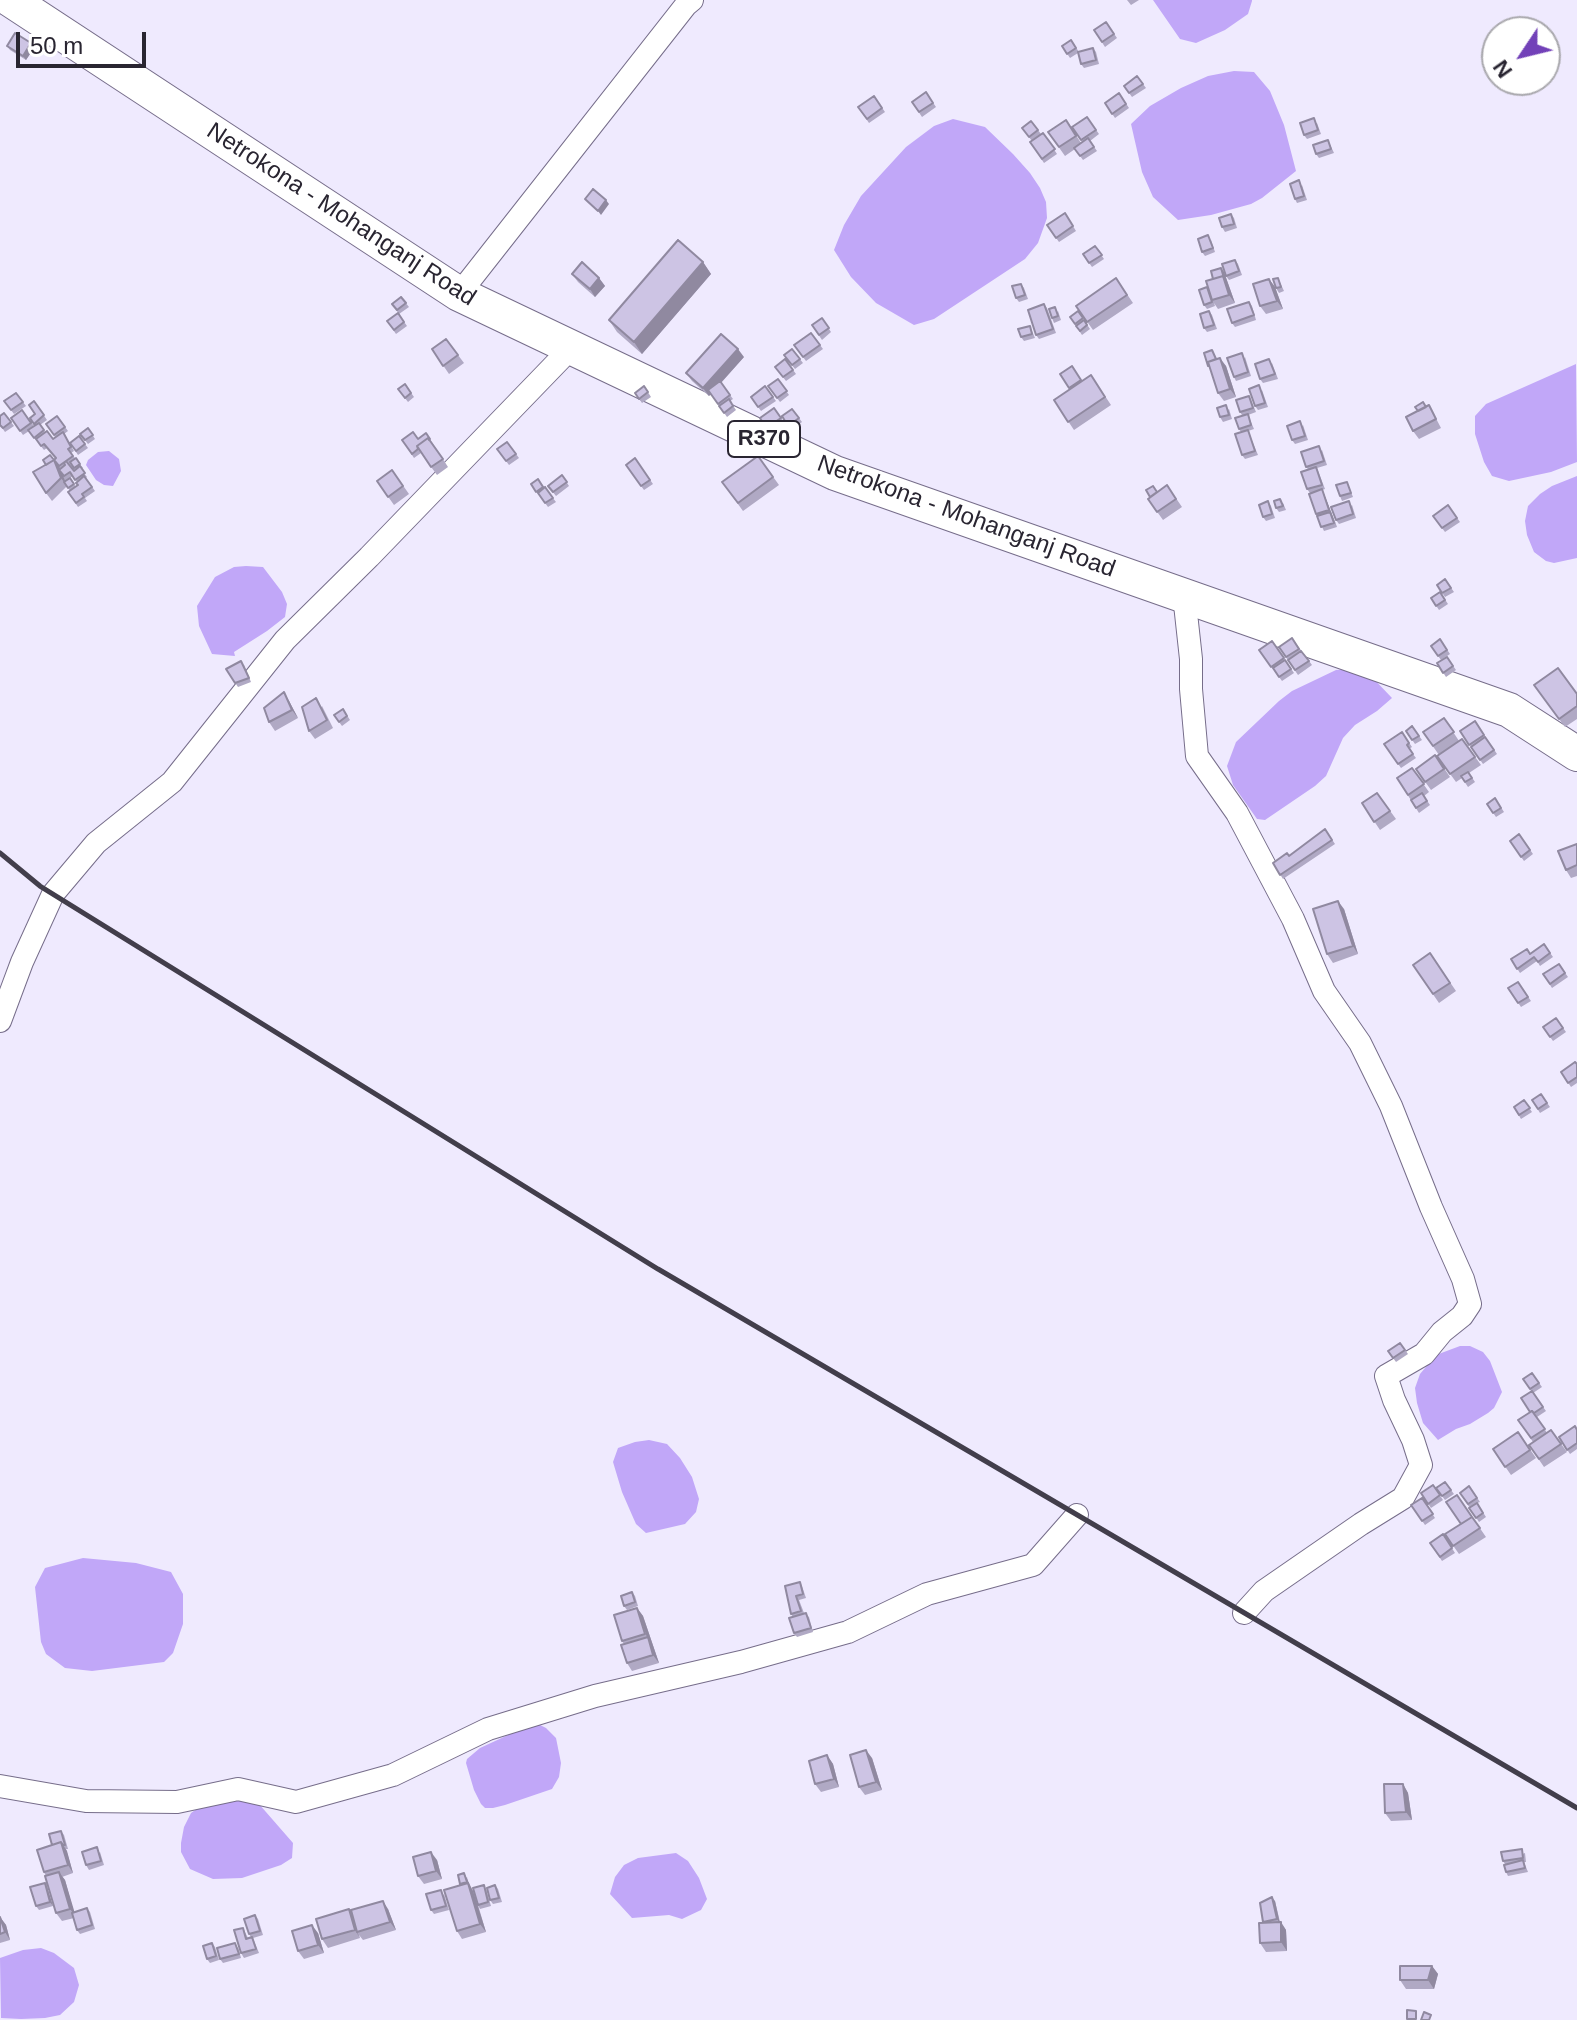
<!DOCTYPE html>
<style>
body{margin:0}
#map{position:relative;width:1577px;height:2020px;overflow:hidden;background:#efeafe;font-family:Arial,sans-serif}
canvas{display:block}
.north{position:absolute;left:1481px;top:16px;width:80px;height:80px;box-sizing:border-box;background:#fff;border:2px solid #a9a8ad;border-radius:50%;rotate:235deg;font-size:22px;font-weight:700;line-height:32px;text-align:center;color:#292531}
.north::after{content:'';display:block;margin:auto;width:28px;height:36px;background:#7241b8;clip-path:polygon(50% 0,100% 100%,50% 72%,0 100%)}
.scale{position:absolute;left:16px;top:32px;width:130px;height:36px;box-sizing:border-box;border:4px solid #292531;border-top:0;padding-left:10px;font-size:24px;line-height:28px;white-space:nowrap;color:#292531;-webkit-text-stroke:6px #fff;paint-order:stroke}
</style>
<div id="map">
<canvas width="1577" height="2020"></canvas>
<div class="north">N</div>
<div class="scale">50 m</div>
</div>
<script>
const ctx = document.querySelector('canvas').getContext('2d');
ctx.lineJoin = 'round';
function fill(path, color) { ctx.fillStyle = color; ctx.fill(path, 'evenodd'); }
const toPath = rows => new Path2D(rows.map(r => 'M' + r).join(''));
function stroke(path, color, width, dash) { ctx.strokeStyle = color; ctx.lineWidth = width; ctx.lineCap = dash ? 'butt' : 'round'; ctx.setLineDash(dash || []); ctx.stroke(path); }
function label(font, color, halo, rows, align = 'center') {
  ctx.font = font + ' Arial,sans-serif'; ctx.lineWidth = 6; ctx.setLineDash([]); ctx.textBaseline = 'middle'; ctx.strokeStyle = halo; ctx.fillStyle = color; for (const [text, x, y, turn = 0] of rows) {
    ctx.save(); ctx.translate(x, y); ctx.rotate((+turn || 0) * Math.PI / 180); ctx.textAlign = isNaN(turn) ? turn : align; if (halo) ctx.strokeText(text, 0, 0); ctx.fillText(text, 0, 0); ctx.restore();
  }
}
const water = toPath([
 [1153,0,1252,0,1252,1,1248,14,1225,30,1196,43,1180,39],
 [1234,71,1254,72,1270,91,1284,125,1296,171,1262,198,1251,204,1211,215,1178,220,1153,197,1142,172,1131,124,1150,106,1181,88,1208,76],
 [953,119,985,127,1013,154,1030,173,1040,188,1046,202,1047,218,1038,243,1025,259,934,319,914,325,876,303,851,277,834,250,844,225,861,196,906,147,934,126],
 [1576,364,1577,462,1551,472,1509,481,1492,476,1484,462,1475,434,1475,416,1486,404],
 [109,451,119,459,121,471,113,486,104,485,96,480,86,465,88,460,98,452],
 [1577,476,1577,558,1554,563,1546,561,1534,552,1527,535,1525,521,1528,506,1540,494,1552,486],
 [246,566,263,567,282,592,287,604,285,617,267,631,234,652,235,656,212,654,199,626,197,606,215,577,234,567],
 [1350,669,1371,676,1392,698,1377,711,1355,725,1343,738,1326,776,1315,786,1265,820,1257,819,1233,785,1227,766,1236,742,1279,701,1292,691,1336,670],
 [1460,1346,1470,1346,1483,1352,1490,1361,1502,1392,1494,1408,1488,1413,1470,1424,1456,1429,1438,1440,1423,1423,1417,1403,1415,1388,1420,1374,1436,1355],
 [649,1440,667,1444,680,1458,692,1477,699,1499,696,1512,685,1524,646,1533,636,1524,632,1515,622,1492,613,1462,618,1448,635,1442],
 [83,1558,136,1563,171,1572,183,1594,183,1624,173,1653,164,1662,92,1671,65,1668,46,1654,41,1642,35,1587,45,1568],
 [538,1724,546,1728,556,1738,561,1763,559,1777,552,1789,505,1805,493,1808,485,1808,481,1804,474,1790,466,1763,467,1759,480,1748,519,1730],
 [230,1798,259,1804,293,1843,292,1858,281,1865,242,1878,213,1879,190,1869,181,1852,181,1843,184,1827,191,1813,201,1806],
 [676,1853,688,1861,699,1878,707,1899,701,1910,682,1919,669,1915,632,1918,610,1894,615,1877,624,1865,638,1858],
 [41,1948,54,1953,74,1968,79,1985,74,2002,60,2015,45,2018,21,2019,1,2018,0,1958,23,1950]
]);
const street = toPath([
 [459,294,686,5,692,0],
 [1184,595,1191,659,1191,689,1197,756,1237,813,1293,919,1324,991,1360,1043,1391,1106,1431,1207,1463,1279,1470,1304,1462,1316,1442,1332,1424,1354,1386,1376,1394,1400,1413,1440,1421,1465,1403,1498,1361,1524,1264,1591,1244,1613],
 [0,1021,22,962,53,894,96,843,172,782,285,640,369,557,571,348],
 [0,1786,86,1801,177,1802,238,1789,296,1802,393,1775,488,1729,595,1696,741,1662,848,1632,927,1594,1033,1565,1077,1515]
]);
const primary = toPath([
 [11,0,459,294,835,473,1509,710,1577,754]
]);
const rail = toPath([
 [0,853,40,886,658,1269,1577,1808]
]);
const wall = toPath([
 [1127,0,1139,0,1131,5],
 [1106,22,1117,38,1105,47,1094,30],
 [1071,40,1079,52,1093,48,1096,52,1099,64,1084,68,1081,64,1078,53,1070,58,1062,46],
 [7,46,34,48,26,60,10,50],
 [1137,76,1146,88,1132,97,1124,86],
 [926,92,936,107,922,117,912,102],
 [1119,93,1129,108,1115,118,1105,103],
 [874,96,885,112,869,123,858,107],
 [1087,117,1099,134,1090,141,1097,151,1083,160,1075,149,1065,156,1048,132,1066,120,1081,143,1082,142,1072,127],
 [1031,121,1041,134,1043,133,1057,154,1044,163,1030,142,1032,141,1022,128],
 [1317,123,1321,134,1307,139,1304,135],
 [1328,140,1334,153,1319,158,1316,154],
 [1302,185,1307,200,1297,203,1295,199],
 [1065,213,1076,231,1059,242,1047,225],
 [1231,214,1234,218,1237,228,1225,232,1222,227],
 [1211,240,1215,252,1205,256,1202,252],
 [1095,246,1104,259,1092,267,1083,254],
 [1235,260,1238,264,1242,275,1229,280,1226,276],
 [703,262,711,274,642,354,617,332,609,320],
 [1221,268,1224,272,1235,303,1218,309,1214,303,1215,306,1207,309,1204,305,1207,287],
 [572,274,599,278,605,286,595,297,578,282],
 [1116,278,1133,303,1093,330,1076,306],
 [1278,278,1284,291,1279,293,1276,288],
 [1269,279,1275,287,1283,309,1266,314,1260,306],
 [1021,284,1024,288,1028,299,1019,302,1016,298],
 [401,297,409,307,399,314,392,304],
 [1249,302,1252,306,1256,320,1235,327,1232,323],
 [1044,304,1047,308,1056,333,1039,339,1036,335],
 [1058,311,1061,320,1054,323,1052,318],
 [1078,311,1090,329,1082,335,1070,317],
 [1209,311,1212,315,1217,329,1207,332,1204,328],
 [398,313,407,326,396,334,387,321],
 [822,318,831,332,822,340,812,325],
 [1030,326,1035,338,1024,341,1021,337],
 [811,333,823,349,806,361,794,345],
 [446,339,464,363,449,374,432,349],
 [792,349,803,363,795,369,784,355],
 [1212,350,1217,359,1226,366,1236,397,1224,401,1218,393,1211,369,1208,366],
 [744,357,721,383,733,399,730,401,736,410,727,417,711,394,709,396,692,381,686,373],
 [1245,357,1251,376,1236,381,1234,377],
 [785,359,796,374,786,381,775,367],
 [1272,363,1278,379,1263,383,1260,379],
 [1072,366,1082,381,1091,375,1111,405,1074,430,1054,400,1070,389,1060,374],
 [778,379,789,395,780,402,768,386],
 [405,384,414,397,408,402,398,389],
 [644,386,651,397,642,403,635,393],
 [765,386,776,401,761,411,751,397],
 [1262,390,1268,407,1258,410,1255,406],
 [16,393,26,406,14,414,4,401],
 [1249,396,1251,400,1256,412,1248,415,1254,429,1248,431,1258,455,1245,459,1242,455,1241,432,1239,429,1242,415,1240,412],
 [34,401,47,420,40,425,45,432,53,439,55,437,46,424,57,416,68,431,64,434,74,451,71,453,83,468,81,469,87,477,86,478,95,491,85,498,87,501,78,507,68,492,70,491,67,486,52,501,46,493,54,460,56,459,47,448,44,450,29,431,23,435,11,418,22,410,34,426,35,425,30,418,35,414],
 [73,476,77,482,78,485,76,487,70,478],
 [1429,405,1441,428,1419,439,1413,431,1427,407],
 [774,408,784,422,769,432,760,418],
 [792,409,802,422,791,430,782,416],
 [1229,409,1232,419,1223,422,1220,417],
 [4,413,14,426,5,432,0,425],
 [1303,425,1308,440,1295,444,1292,440],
 [88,428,95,439,88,444,80,434],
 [426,433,448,467,437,475,421,453,414,458,402,440,418,439],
 [79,436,88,448,78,455,70,443],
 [507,442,519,458,509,465,497,449],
 [1322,450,1327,465,1317,468,1325,489,1322,490,1324,494,1337,527,1324,531,1316,514,1310,493,1307,489,1308,469,1306,467],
 [758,456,779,485,743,511,722,482],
 [635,458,653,484,644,490,626,465],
 [392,470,409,494,394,505,377,481],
 [562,475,569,486,556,496,548,486],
 [538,479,556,502,548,507,531,484],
 [1347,482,1353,497,1342,501,1340,496],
 [1167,485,1182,507,1163,520,1148,499],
 [1268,501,1271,506,1275,518,1266,521,1263,517],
 [1283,503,1286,510,1279,512,1276,508],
 [1352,505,1356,518,1339,524,1336,520],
 [1448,505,1460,522,1445,532,1433,516],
 [1445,579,1454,592,1445,597,1437,585],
 [1440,592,1448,604,1439,610,1431,598],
 [1292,638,1312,665,1298,675,1279,647],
 [1440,639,1450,654,1441,660,1431,646],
 [1272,641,1294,673,1282,681,1259,650],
 [1447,657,1456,670,1446,677,1437,663],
 [244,665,251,682,238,687,226,669],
 [1534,685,1577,694,1577,719,1565,727],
 [289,701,298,718,275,731,269,722],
 [322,706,333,728,315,739,309,731],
 [343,709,350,720,342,726,334,715],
 [1444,718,1459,741,1439,755,1423,732],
 [1475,721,1497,754,1483,764,1460,731],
 [1412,726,1422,740,1415,744,1406,731],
 [1402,732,1412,747,1409,749,1416,758,1401,768,1384,744],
 [1462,739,1481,765,1469,773,1475,782,1468,787,1462,778,1456,782,1437,756],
 [1435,755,1450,777,1431,790,1416,769],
 [1412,768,1429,792,1424,796,1430,805,1419,813,1397,778],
 [1377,793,1396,819,1380,830,1362,803],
 [1495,798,1504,812,1496,817,1487,804],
 [1325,829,1335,844,1283,879,1273,863,1289,856],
 [1519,834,1533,854,1524,861,1510,841],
 [1577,844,1577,876,1571,878,1566,870],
 [1344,909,1358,954,1333,963,1327,954],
 [1544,944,1553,957,1540,966,1537,961,1520,973,1511,959,1530,954],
 [1430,953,1456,991,1439,1003,1413,965],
 [1559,964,1568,977,1552,988,1543,974],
 [1518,982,1531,1001,1521,1007,1508,988],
 [1556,1018,1566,1032,1553,1041,1543,1027],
 [1577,1064,1577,1083,1571,1087,1561,1072],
 [1541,1094,1550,1107,1540,1113,1532,1100],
 [1524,1100,1532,1112,1521,1119,1514,1107],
 [1400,1343,1408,1354,1396,1362,1388,1351],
 [1532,1373,1542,1387,1533,1393,1546,1411,1537,1417,1547,1433,1551,1430,1567,1452,1544,1467,1529,1445,1533,1442,1518,1420,1530,1412,1531,1391,1523,1379],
 [1577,1430,1577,1449,1570,1454,1559,1437],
 [1518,1432,1536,1458,1511,1475,1493,1449],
 [1445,1482,1454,1494,1445,1500,1436,1488],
 [1433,1485,1443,1500,1431,1508,1421,1493],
 [1469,1486,1480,1502,1477,1503,1486,1517,1479,1522,1460,1493],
 [1457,1495,1486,1537,1459,1554,1445,1534,1461,1524],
 [1422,1498,1435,1518,1425,1525,1411,1505],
 [1443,1534,1455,1553,1442,1561,1430,1543],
 [800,1582,802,1586,806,1598,799,1600,804,1613,809,1617,813,1632,797,1637,794,1633,793,1617,791,1614],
 [632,1592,635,1596,638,1606,627,1610,624,1606],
 [637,1608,643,1616,659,1663,632,1671,627,1663,624,1644,622,1641],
 [827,1755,833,1764,839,1787,821,1792,815,1784],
 [872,1758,882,1790,865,1795,859,1787],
 [1403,1784,1408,1793,1412,1820,1391,1821,1385,1813],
 [61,1831,64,1835,68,1849,66,1849,73,1873,62,1877,65,1880,74,1913,87,1908,90,1912,95,1929,80,1934,77,1930,74,1918,62,1921,56,1913,46,1876,44,1872,52,1845],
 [100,1852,104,1865,89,1870,86,1865],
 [1525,1853,1526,1862,1524,1862,1528,1872,1508,1876,1506,1872,1505,1864,1503,1861],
 [437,1860,442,1879,424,1884,418,1876],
 [467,1877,469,1885,473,1891,484,1885,486,1889,491,1906,480,1909,478,1905,486,1932,462,1939,457,1931,461,1885],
 [495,1885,498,1889,502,1902,493,1904,490,1900],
 [47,1887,53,1906,39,1910,36,1906],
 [444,1894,449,1910,434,1914,431,1910],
 [1275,1901,1280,1922,1286,1930,1287,1951,1266,1952,1260,1943,1263,1922],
 [388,1909,396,1930,363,1940,359,1935,360,1938,328,1948,322,1939,352,1914],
 [255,1915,258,1919,263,1935,253,1938,259,1953,244,1958,241,1953,243,1928,248,1938,251,1937,249,1934],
 [0,1917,6,1925,10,1940,0,1943],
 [318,1933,324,1953,304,1959,298,1951],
 [212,1943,215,1947,219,1960,210,1963,207,1959],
 [238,1947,241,1958,223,1963,220,1959],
 [1432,1966,1438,1974,1434,1989,1406,1989,1400,1980]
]);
const shadedWall = toPath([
 [31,43,34,48,26,60,23,56],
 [606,200,609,204,601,215,598,211],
 [703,262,711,274,642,354,634,342],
 [1221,268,1224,272,1235,303,1229,295],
 [599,278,605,286,595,297,590,289],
 [1269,279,1275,287,1283,309,1277,301],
 [738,349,744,357,709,396,703,388],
 [1220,358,1226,366,1236,397,1230,389],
 [54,460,60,468,67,486,61,478],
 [1322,489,1324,494,1337,527,1329,510],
 [284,692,289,701,298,718,292,710],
 [1338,901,1344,909,1358,954,1353,946],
 [637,1608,643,1616,659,1663,653,1655],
 [866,1750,872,1758,882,1790,876,1782],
 [827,1755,833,1764,839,1787,834,1779],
 [1403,1784,1408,1793,1412,1820,1406,1812],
 [61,1842,67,1851,73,1873,68,1865],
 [431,1852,437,1860,442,1879,436,1871],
 [59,1872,65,1880,76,1917,70,1909],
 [464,1873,473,1891,486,1932,480,1924],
 [45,1883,47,1887,53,1906,50,1902],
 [1272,1897,1275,1901,1280,1924,1277,1919],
 [383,1901,388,1909,396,1930,390,1922],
 [349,1909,354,1917,357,1932,360,1938,355,1930],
 [0,1917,6,1925,10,1940,5,1932],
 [1281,1922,1286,1930,1287,1951,1281,1942],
 [312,1925,318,1933,324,1953,318,1945],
 [1432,1966,1438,1974,1434,1989,1428,1980]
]);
const building = toPath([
 [1106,22,1114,34,1102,42,1094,30,1106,22],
 [15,33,31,43,23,56,7,46,15,33],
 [1071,40,1076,48,1067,54,1062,46,1071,40],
 [1093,48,1096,60,1081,64,1078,52,1093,48],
 [1137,76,1143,84,1129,93,1124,86,1137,76],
 [926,92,933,103,919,112,912,102,926,92],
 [1119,93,1126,104,1112,114,1105,103,1119,93],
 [874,96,882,108,867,119,858,107,874,96],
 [1087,117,1096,130,1081,140,1072,127,1087,117],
 [1314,118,1318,130,1304,135,1300,123,1314,118],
 [1066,120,1076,136,1059,147,1048,132,1066,120],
 [1031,121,1038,130,1029,137,1022,128,1031,121],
 [1043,133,1055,149,1042,159,1030,142,1043,133],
 [1088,138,1094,147,1080,156,1074,148,1088,138],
 [1328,140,1331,149,1316,154,1313,145,1328,140],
 [1299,180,1304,196,1295,199,1290,184,1299,180],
 [593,189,606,200,598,211,585,199,593,189],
 [1065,213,1073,226,1056,238,1047,225,1065,213],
 [1231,214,1234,224,1222,227,1219,218,1231,214],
 [1208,235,1213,248,1202,252,1198,239,1208,235],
 [678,240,703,262,634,342,609,320,678,240],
 [1095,246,1102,255,1089,263,1083,254,1095,246],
 [1235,260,1239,271,1226,276,1222,264,1235,260],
 [582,262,599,278,590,289,572,274,582,262],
 [1221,268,1224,278,1223,276,1213,279,1211,271,1221,268],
 [1223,276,1229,295,1212,300,1206,281,1223,276],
 [1116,278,1127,295,1087,322,1076,306,1116,278],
 [1278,278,1281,287,1276,288,1273,279,1278,278],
 [1269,279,1277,301,1260,306,1253,284,1269,279],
 [1021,284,1025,295,1016,298,1012,286,1021,284],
 [1207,287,1212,302,1204,305,1199,290,1207,287],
 [401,297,406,303,397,310,392,304,401,297],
 [1249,302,1254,315,1232,323,1227,309,1249,302],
 [1044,304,1053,329,1036,335,1028,310,1044,304],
 [1055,307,1058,316,1052,318,1049,309,1055,307],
 [1078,311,1083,318,1075,324,1070,317,1078,311],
 [1209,311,1214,325,1204,328,1200,314,1209,311],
 [398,313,404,322,394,330,387,321,398,313],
 [822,318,829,328,819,335,812,325,822,318],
 [1084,320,1087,325,1080,331,1076,326,1084,320],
 [1030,326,1032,334,1021,337,1018,329,1030,326],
 [811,333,820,345,803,357,794,345,811,333],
 [721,334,738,349,703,388,686,373,721,334],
 [446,339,458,355,443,366,432,349,446,339],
 [792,349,800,359,792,365,784,355,792,349],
 [1212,350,1216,359,1208,362,1209,365,1208,366,1204,353,1212,350],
 [1242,353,1248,372,1234,377,1227,358,1242,353],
 [1220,358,1230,389,1218,393,1208,362,1220,358],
 [785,359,793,370,783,377,775,367,785,359],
 [1269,359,1275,374,1260,379,1255,364,1269,359],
 [1072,366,1081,380,1069,388,1060,374,1072,366],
 [1091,375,1105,397,1068,422,1054,400,1091,375],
 [778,379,787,391,777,398,768,386,778,379],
 [720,381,730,395,718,404,708,390,720,381],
 [405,384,411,393,405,398,398,389,405,384],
 [1259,385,1265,403,1255,406,1249,389,1259,385],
 [644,386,648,392,639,399,635,393,644,386],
 [765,386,773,397,758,407,751,397,765,386],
 [16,393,23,402,11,410,4,401,16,393],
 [1249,396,1253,408,1240,412,1236,400,1249,396],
 [729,399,733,406,724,413,719,406,729,399],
 [34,401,44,415,34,424,30,418,35,414,29,405,34,401],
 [1423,402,1426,407,1418,411,1415,407,1423,402],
 [1226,405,1229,415,1220,417,1217,408,1226,405],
 [1429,405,1436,419,1413,431,1406,417,1429,405],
 [774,408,781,418,766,428,760,418,774,408],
 [792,409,799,418,788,426,782,416,792,409],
 [22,410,31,423,20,431,11,418,22,410],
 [4,413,11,422,3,428,0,425,0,416,4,413],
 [1248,414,1251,425,1239,429,1235,418,1248,414],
 [57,416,65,427,54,435,46,424,57,416],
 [1300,421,1305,436,1292,440,1287,426,1300,421],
 [39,423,44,430,34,438,28,430,39,423],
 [88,428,93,435,85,440,80,434,88,428],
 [1248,430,1255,451,1242,455,1235,434,1248,430],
 [47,431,53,439,63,432,71,447,68,449,73,456,59,466,54,460,46,465,43,460,50,455,54,460,56,458,44,444,41,446,36,439,47,431],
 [413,432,418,439,426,433,430,439,429,440,428,438,417,446,418,449,412,454,402,440,413,432],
 [79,436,85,444,76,451,70,443,79,436],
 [428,438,443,459,431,467,417,446,428,438],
 [507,442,516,454,506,461,497,449,507,442],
 [1319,446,1324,461,1306,467,1301,452,1319,446],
 [758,456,773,477,738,503,722,482,758,456],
 [76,458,80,464,74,468,70,462,76,458],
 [635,458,650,480,641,486,626,465,635,458],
 [54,460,61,478,46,493,33,472,54,460],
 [66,461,74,471,80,466,85,473,75,480,70,472,64,476,59,470,65,465,64,463,66,461],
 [1316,467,1322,485,1307,489,1301,472,1316,467],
 [392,470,403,486,388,497,377,481,392,470],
 [562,475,567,482,553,492,548,486,562,475],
 [84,476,92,487,82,494,84,497,76,503,68,492,78,485,76,483,84,476],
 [70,478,74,484,68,488,64,482,70,478],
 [538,479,543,487,536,492,531,484,538,479],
 [1347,482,1351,493,1340,496,1336,485,1347,482],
 [1167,485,1176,499,1157,512,1148,499,1167,485],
 [1153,486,1157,492,1150,497,1146,490,1153,486],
 [545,487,553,498,545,503,538,493,545,487],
 [1322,489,1329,510,1316,514,1309,494,1322,489],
 [1280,499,1283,506,1276,508,1274,501,1280,499],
 [1268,501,1272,514,1263,517,1259,505,1268,501],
 [1349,501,1353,514,1336,520,1331,507,1349,501],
 [1448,505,1457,518,1442,528,1433,516,1448,505],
 [1330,512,1334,523,1321,527,1317,516,1330,512],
 [1445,579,1451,588,1442,593,1437,585,1445,579],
 [1440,592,1445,600,1436,606,1431,598,1440,592],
 [1292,638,1299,649,1286,657,1279,647,1292,638],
 [1440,639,1447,650,1438,656,1431,646,1440,639],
 [1272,641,1284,658,1271,667,1259,650,1272,641],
 [1301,651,1309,661,1295,670,1288,660,1301,651],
 [1447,657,1453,666,1443,673,1437,663,1447,657],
 [1285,660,1291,669,1279,677,1273,668,1285,660],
 [241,661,249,678,235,683,226,669,241,661],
 [1558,668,1577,694,1577,706,1559,719,1534,685,1558,668],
 [284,692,292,710,269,722,264,708,284,692],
 [316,698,327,720,309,731,302,707,316,698],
 [343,709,347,716,339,722,334,715,343,709],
 [1444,718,1454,732,1433,746,1423,732,1444,718],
 [1475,721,1484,735,1469,745,1460,731,1475,721],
 [1412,726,1419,736,1412,740,1406,731,1412,726],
 [1402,732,1409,743,1407,745,1413,754,1398,764,1384,744,1402,732],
 [1485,737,1494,750,1480,760,1471,747,1485,737],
 [1462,739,1475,757,1450,774,1437,756,1462,739],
 [1435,755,1444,769,1425,782,1416,769,1435,755],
 [1412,768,1424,784,1408,795,1397,778,1412,768],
 [1468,772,1472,778,1465,782,1461,776,1468,772],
 [1377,793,1390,811,1374,822,1362,803,1377,793],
 [1422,793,1427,801,1416,808,1411,800,1422,793],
 [1495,798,1501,808,1493,813,1487,804,1495,798],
 [1325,829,1332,840,1280,875,1273,863,1287,853,1289,856,1325,829],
 [1519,834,1530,850,1521,857,1510,841,1519,834],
 [1577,844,1577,865,1566,870,1558,851,1577,844],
 [1338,901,1353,946,1327,954,1313,909,1338,901],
 [1544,944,1550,953,1538,962,1534,957,1517,969,1511,959,1527,949,1530,954,1544,944],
 [1430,953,1450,983,1433,994,1413,965,1430,953],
 [1559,964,1565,973,1550,984,1543,974,1559,964],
 [1518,982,1528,997,1518,1003,1508,988,1518,982],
 [1556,1018,1563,1028,1550,1037,1543,1027,1556,1018],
 [1575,1062,1577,1064,1577,1077,1568,1083,1561,1072,1575,1062],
 [1541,1094,1547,1103,1538,1109,1532,1100,1541,1094],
 [1524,1100,1530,1108,1519,1115,1514,1107,1524,1100],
 [1400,1343,1405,1350,1393,1358,1388,1351,1400,1343],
 [1532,1373,1539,1383,1530,1389,1523,1379,1532,1373],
 [1532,1391,1543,1407,1534,1413,1532,1411,1530,1412,1521,1398,1532,1391],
 [1532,1411,1545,1429,1531,1438,1518,1420,1532,1411],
 [1575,1426,1577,1430,1577,1443,1567,1450,1559,1437,1575,1426],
 [1551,1430,1561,1444,1539,1459,1529,1445,1551,1430],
 [1518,1432,1530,1450,1505,1467,1493,1449,1518,1432],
 [1445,1482,1451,1490,1442,1496,1436,1488,1445,1482],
 [1433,1485,1440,1495,1428,1504,1421,1493,1433,1485],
 [1469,1486,1477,1498,1468,1504,1460,1493,1469,1486],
 [1457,1495,1472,1517,1461,1524,1446,1502,1457,1495],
 [1422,1498,1433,1514,1422,1521,1411,1505,1422,1498],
 [1477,1503,1483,1513,1476,1518,1469,1508,1477,1503],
 [1472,1517,1480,1528,1453,1546,1445,1534,1472,1517],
 [1443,1534,1452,1548,1440,1557,1430,1543,1443,1534],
 [800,1582,803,1594,796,1596,801,1611,791,1614,785,1586,800,1582],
 [632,1592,635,1602,624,1606,621,1596,632,1592],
 [637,1608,645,1634,622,1641,614,1615,637,1608],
 [806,1613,811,1628,794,1633,789,1618,806,1613],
 [648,1637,653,1655,627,1663,621,1645,648,1637],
 [866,1750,876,1782,859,1787,850,1755,866,1750],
 [827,1755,834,1779,815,1784,809,1761,827,1755],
 [1384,1784,1403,1784,1406,1812,1385,1813,1384,1784],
 [61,1831,65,1845,63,1845,61,1842,52,1845,49,1834,61,1831],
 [61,1842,68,1865,44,1872,37,1850,61,1842],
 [97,1847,101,1861,86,1865,82,1852,97,1847],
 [1522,1849,1523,1858,1503,1861,1501,1852,1522,1849],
 [431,1852,436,1871,418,1876,413,1857,431,1852],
 [1523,1860,1525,1868,1506,1872,1504,1865,1523,1860],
 [59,1872,70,1909,56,1913,45,1876,59,1872],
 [464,1873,467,1882,460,1884,458,1875,464,1873],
 [45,1883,50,1902,36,1906,30,1887,45,1883],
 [468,1883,480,1924,457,1931,444,1890,468,1883],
 [484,1885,488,1902,478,1905,473,1888,484,1885],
 [495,1885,499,1898,490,1900,487,1888,495,1885],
 [441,1890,446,1906,431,1910,426,1894,441,1890],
 [1272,1897,1277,1919,1263,1922,1260,1903,1272,1897],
 [383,1901,390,1922,357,1932,351,1910,383,1901],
 [87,1908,92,1925,77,1930,72,1913,87,1908],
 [349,1909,355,1930,322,1939,316,1919,349,1909],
 [255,1915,260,1931,249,1934,244,1919,255,1915],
 [0,1917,5,1932,0,1934,0,1917],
 [1281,1922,1281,1942,1260,1943,1259,1923,1281,1922],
 [312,1925,318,1945,298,1951,292,1931,312,1925],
 [243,1928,246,1939,252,1937,256,1949,241,1953,234,1930,243,1928],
 [212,1943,216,1956,207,1959,203,1946,212,1943],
 [235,1943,239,1954,220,1959,217,1948,235,1943],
 [1400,1966,1432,1966,1428,1980,1400,1980,1400,1966],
 [1407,2010,1416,2011,1416,2019,1407,2019,1407,2010],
 [1424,2012,1431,2015,1429,2020,1421,2020,1424,2012]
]);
const shields = [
 [764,439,72]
];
const shieldNames = [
 ["R370",764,439]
];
const streetNames = [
 ["Netrokona - Mohanganj Road",341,215,33],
 ["Netrokona - Mohanganj Road",966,517,20]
];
fill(water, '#c1a7f8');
stroke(street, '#766d8a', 24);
stroke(primary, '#766d8a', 36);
stroke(street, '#fff', 22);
stroke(primary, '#fff', 34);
stroke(rail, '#423e4b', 5);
fill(wall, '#b0a9c4');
fill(shadedWall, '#9089a0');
fill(building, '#cdc4e4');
stroke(building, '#9089a0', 2);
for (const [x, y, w] of shields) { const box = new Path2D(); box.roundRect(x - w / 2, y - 18, w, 36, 6); ctx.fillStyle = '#fff'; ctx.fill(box); stroke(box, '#292531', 2); }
label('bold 22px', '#292531', null, shieldNames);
label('24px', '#292531', '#fff', streetNames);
</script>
